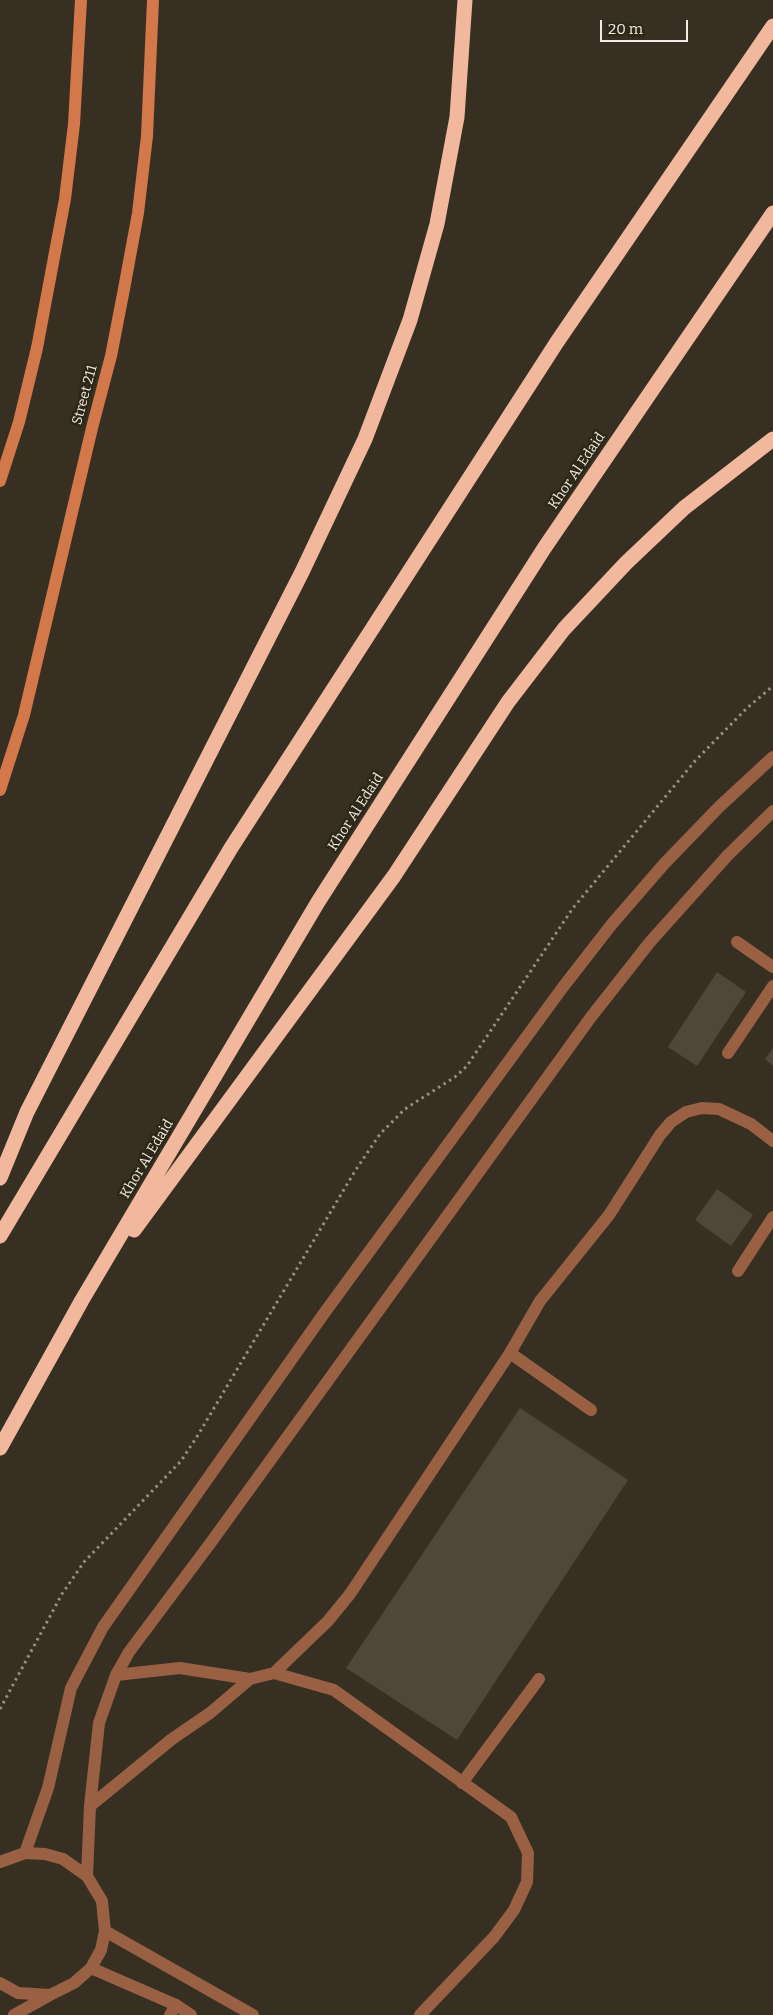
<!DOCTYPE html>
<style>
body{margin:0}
#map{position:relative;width:773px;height:2015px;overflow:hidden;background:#373022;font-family:Bitter,serif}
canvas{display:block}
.scale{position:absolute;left:600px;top:20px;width:88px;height:22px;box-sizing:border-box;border:2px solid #f1ece3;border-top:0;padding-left:6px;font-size:15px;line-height:18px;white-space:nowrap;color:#f1ece3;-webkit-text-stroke:4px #2d2718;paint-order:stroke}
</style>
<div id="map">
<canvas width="773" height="2015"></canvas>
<div class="scale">20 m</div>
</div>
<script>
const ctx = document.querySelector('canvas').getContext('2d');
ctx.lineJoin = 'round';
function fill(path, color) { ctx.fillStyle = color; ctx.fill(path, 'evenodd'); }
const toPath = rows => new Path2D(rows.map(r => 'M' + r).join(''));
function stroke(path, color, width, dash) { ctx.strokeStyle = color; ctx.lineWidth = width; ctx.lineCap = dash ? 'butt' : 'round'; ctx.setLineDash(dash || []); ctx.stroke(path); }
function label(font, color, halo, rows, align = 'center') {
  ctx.font = font + ' Bitter,serif'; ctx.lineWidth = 5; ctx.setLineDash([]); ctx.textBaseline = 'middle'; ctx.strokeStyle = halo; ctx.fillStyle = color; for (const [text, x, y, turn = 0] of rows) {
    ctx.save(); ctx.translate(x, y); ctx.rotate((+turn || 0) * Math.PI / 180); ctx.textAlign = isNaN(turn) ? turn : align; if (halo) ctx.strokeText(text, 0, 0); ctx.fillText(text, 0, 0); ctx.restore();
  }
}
const building = toPath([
 [717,972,746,992,697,1066,668,1047],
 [773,1048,773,1066,765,1059],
 [717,1189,753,1215,731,1246,695,1220],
 [520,1408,628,1480,457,1740,346,1668]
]);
const path = toPath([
 [0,1709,62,1594,84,1562,181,1461,198,1435,355,1171,380,1134,405,1109,455,1077,467,1066,573,908,695,761,747,708,773,686]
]);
const lane = toPath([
 [737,942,773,967],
 [728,1053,773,986],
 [738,1271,773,1217],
 [510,1353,591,1410],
 [462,1783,539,1679],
 [170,2015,176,2005]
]);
const street = toPath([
 [274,1673,328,1621,350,1594,510,1353,540,1301,609,1215,660,1135,671,1122,686,1112,702,1108,719,1109,751,1124,773,1141],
 [116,1675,180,1668,250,1679],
 [90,1806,172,1739,210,1713,250,1679,274,1673,334,1690,511,1817,528,1853,527,1882,514,1910,494,1937,420,2015],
 [25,1853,48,1788,71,1688,103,1627,325,1312,563,987,612,924,664,864,719,807,773,757],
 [0,1862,25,1853,45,1854,63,1859,87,1876,102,1901,105,1931,101,1950,91,1968,74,1983,50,1995,18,1993,0,1983],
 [87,1876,90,1806,99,1723,116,1675,129,1652,212,1541,591,1017,650,942,728,855,773,811],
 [105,1931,253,2015],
 [91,1968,176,2005,191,2015],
 [14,2015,50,1995]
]);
const secondary = toPath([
 [0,481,19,422,37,348,65,199,74,124,81,0],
 [0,790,24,715,92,428,111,356,124,289,138,213,147,136,153,0]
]);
const highway = toPath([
 [0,1178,27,1112,302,572,365,439,410,320,437,224,457,117,465,0],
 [134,1230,394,876,508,702,564,629,626,563,684,508,773,439],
 [0,1236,231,848,557,342,773,26],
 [0,1448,82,1300,318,902,545,547,773,213]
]);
const streetNames = [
 ["Street 211",85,395,-75],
 ["Khor Al Edaid",577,471,-56],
 ["Khor Al Edaid",356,812,-57],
 ["Khor Al Edaid",147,1159,-59]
];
fill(building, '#4f4839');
stroke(path, '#969084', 3, [2.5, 4]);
stroke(lane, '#996044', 12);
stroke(street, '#996044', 12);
stroke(secondary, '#d3784a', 12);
stroke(highway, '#f1b89d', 15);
label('14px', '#f1ece3', '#2d2718', streetNames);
</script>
